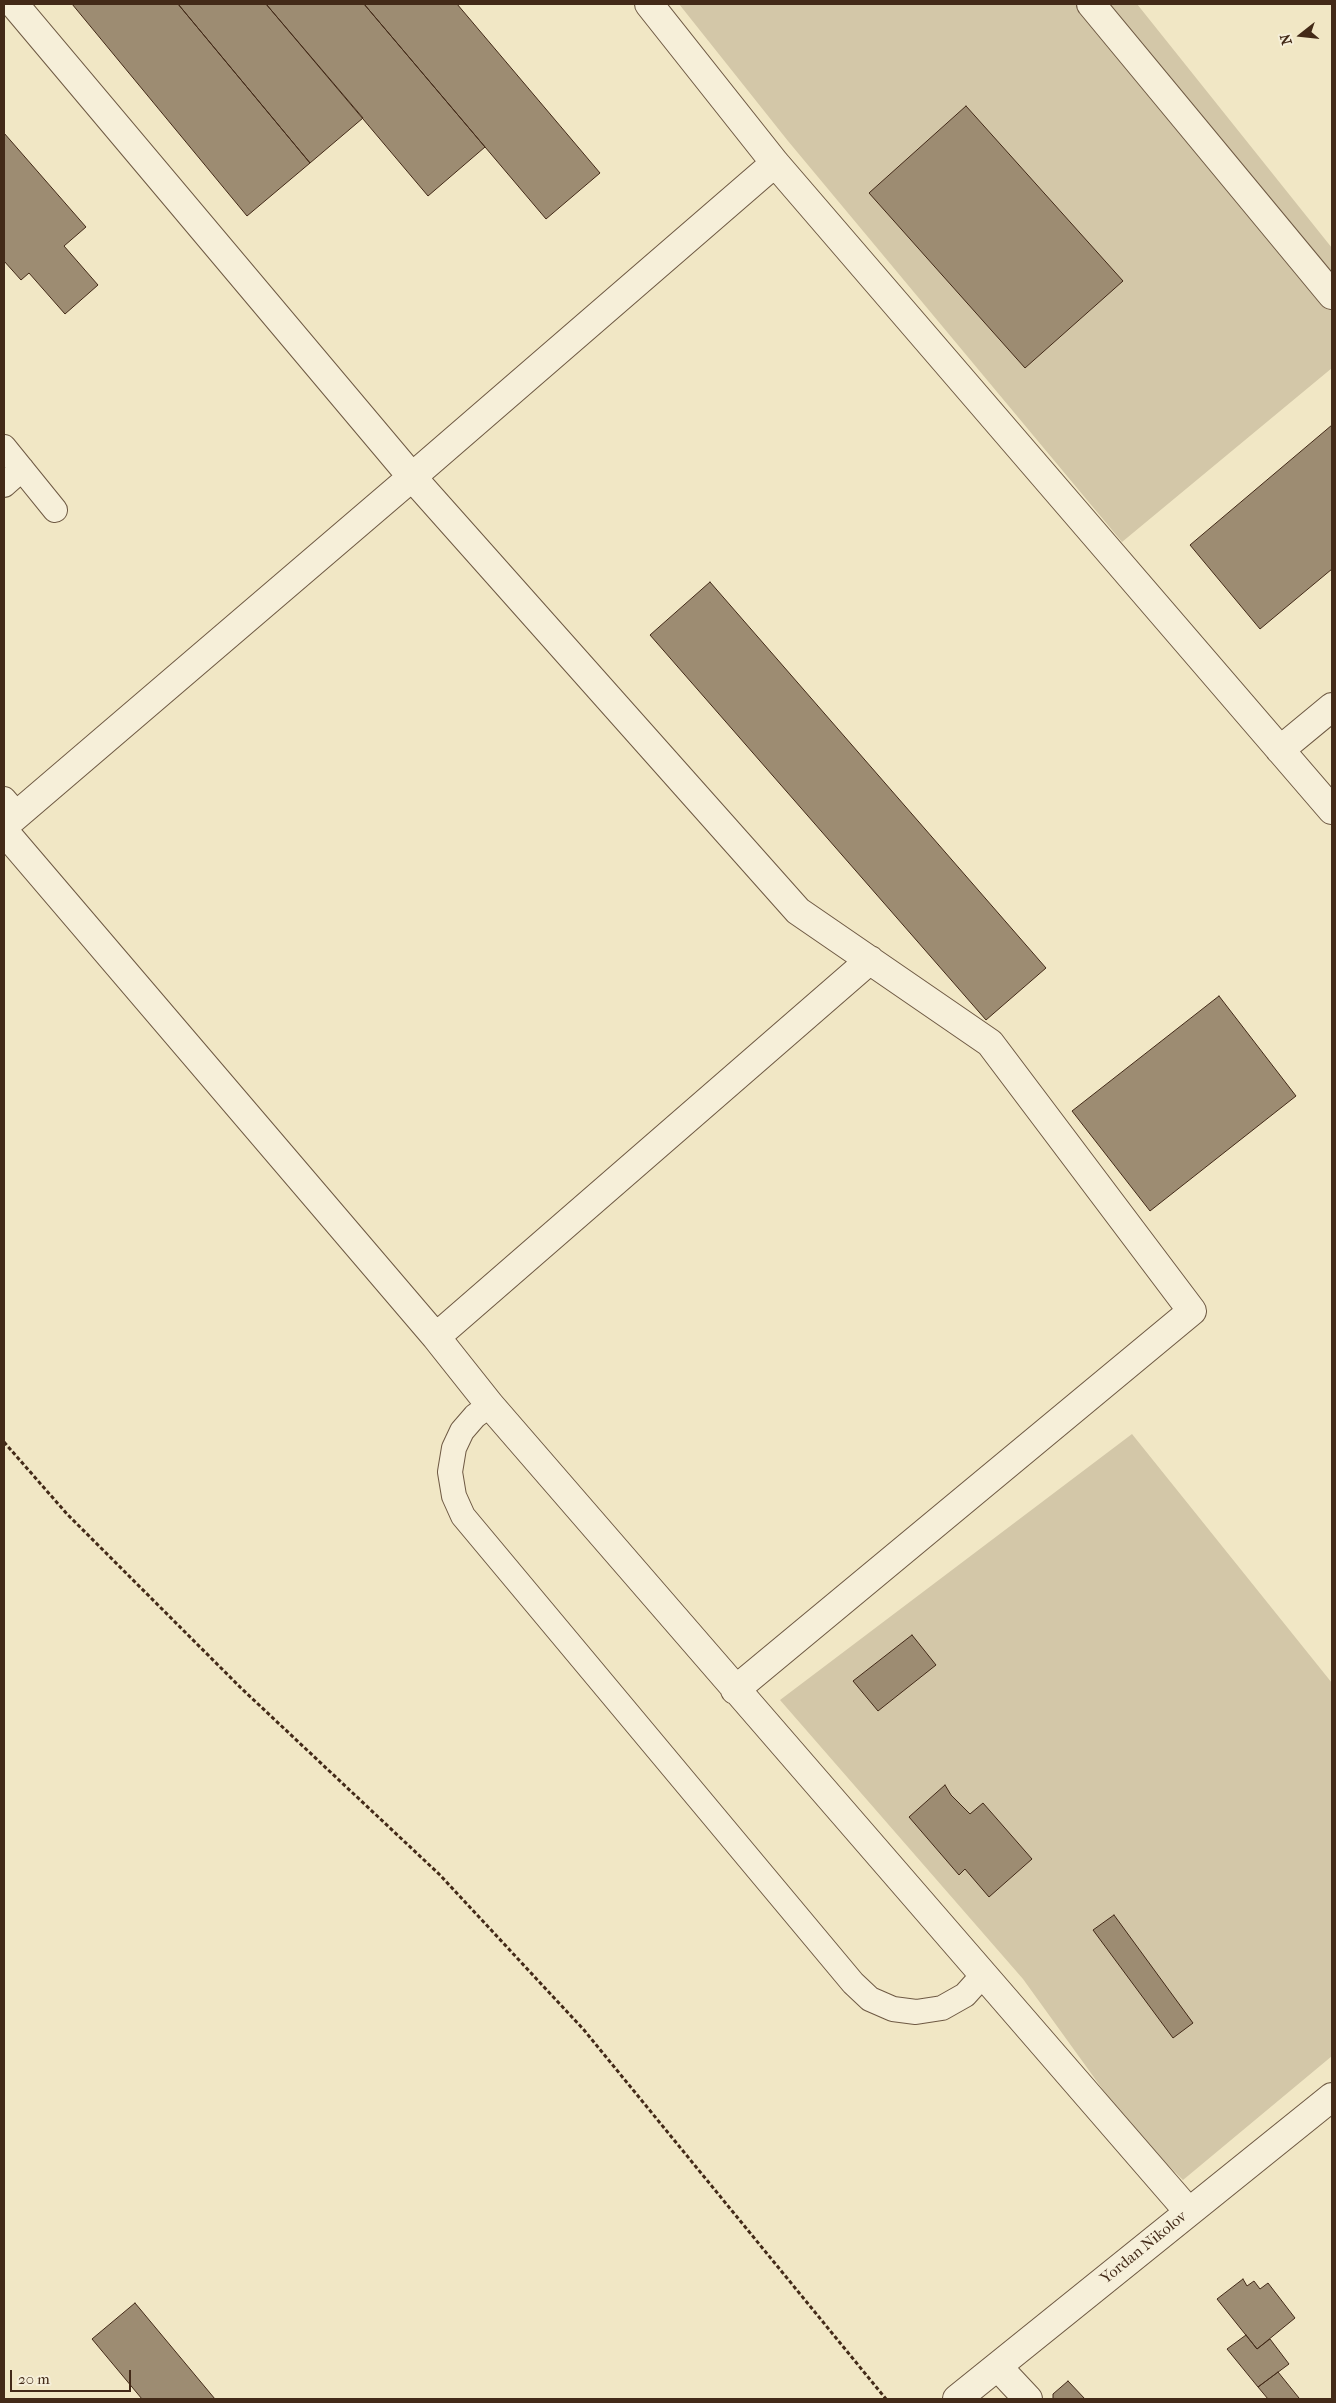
<!DOCTYPE html>
<style>
body{margin:0}
#map{position:relative;width:1336px;height:2403px;overflow:hidden;background:#f1e7c5;font-family:"IM FELL French Canon",serif}
canvas{display:block}
.frame{position:absolute;inset:0;border:5px solid #432a18;pointer-events:none}
.north{position:absolute;left:1276px;top:10px;width:50px;height:50px;-webkit-text-stroke:4px #f6efd9;paint-order:stroke;rotate:254deg;font-size:14px;font-weight:700;line-height:20px;text-align:center;color:#432a18}
.north::after{content:'';display:block;margin:auto;width:18px;height:22px;background:#432a18;clip-path:polygon(50% 0,100% 100%,50% 72%,0 100%)}
.scale{position:absolute;left:10px;top:2370px;width:121px;height:22px;box-sizing:border-box;border:2px solid #432a18;border-top:0;padding-left:6px;font-size:15px;line-height:18px;white-space:nowrap;color:#432a18;-webkit-text-stroke:4px #f6efd9;paint-order:stroke}
</style>
<div id="map">
<canvas width="1336" height="2403"></canvas>
<div class="frame"></div>
<div class="north">N</div>
<div class="scale">20 m</div>
</div>
<script>
const ctx = document.querySelector('canvas').getContext('2d');
ctx.lineJoin = 'round';
function fill(path, color) { ctx.fillStyle = color; ctx.fill(path, 'evenodd'); }
const toPath = rows => new Path2D(rows.map(r => 'M' + r).join(''));
function stroke(path, color, width, dash) { ctx.strokeStyle = color; ctx.lineWidth = width; ctx.lineCap = dash ? 'butt' : 'round'; ctx.setLineDash(dash || []); ctx.stroke(path); }
function label(font, color, halo, rows, align = 'center') {
  ctx.font = font + ' "IM FELL French Canon",serif'; ctx.lineWidth = 4; ctx.setLineDash([]); ctx.textBaseline = 'middle'; ctx.strokeStyle = halo; ctx.fillStyle = color; for (const [text, x, y, turn = 0] of rows) {
    ctx.save(); ctx.translate(x, y); ctx.rotate((+turn || 0) * Math.PI / 180); ctx.textAlign = isNaN(turn) ? turn : align; if (halo) ctx.strokeText(text, 0, 0); ctx.fillText(text, 0, 0); ctx.restore();
  }
}
const green = toPath([
 [679,4,1137,4,1332,248,1332,368,1122,542,788,141],
 [1132,1434,1332,1683,1332,2056,1183,2180,1132,2130,1023,1979,780,1700]
]);
const building = toPath([
 [72,4,178,4,310,163,247,216,72,4],
 [178,4,266,4,363,118,310,163,178,4],
 [266,4,364,4,485,147,428,196,266,4],
 [364,4,457,4,600,173,546,219,364,4],
 [966,106,1123,281,1025,368,869,193,966,106],
 [4,133,86,227,64,246,98,285,65,314,29,273,21,280,4,261,4,133],
 [1332,425,1332,569,1260,629,1190,545,1332,425],
 [710,582,1046,968,986,1020,650,635,710,582],
 [1219,996,1296,1096,1150,1211,1072,1111,1219,996],
 [912,1635,936,1665,878,1711,853,1681,912,1635],
 [945,1785,951,1795,970,1814,983,1803,1032,1859,989,1897,965,1869,959,1875,909,1817,945,1785],
 [1114,1915,1193,2023,1173,2038,1093,1930,1114,1915],
 [1243,2279,1247,2286,1254,2281,1260,2289,1268,2283,1295,2318,1257,2349,1217,2299,1243,2279],
 [135,2303,215,2399,142,2399,92,2339,135,2303],
 [1246,2335,1257,2349,1270,2339,1289,2364,1258,2387,1227,2349,1246,2335],
 [1278,2372,1299,2398,1297,2399,1268,2399,1258,2387,1278,2372],
 [1068,2381,1085,2399,1053,2399,1053,2394,1068,2381]
]);
const path = toPath([
 [4,1442,67,1514,241,1688,440,1875,584,2030,886,2399]
]);
const lane = toPath([
 [4,447,55,510],
 [4,485,22,469],
 [4,799,17,814],
 [490,1405,475,1416,462,1431,454,1448,450,1472,454,1496,463,1516,853,1983,870,1999,893,2009,916,2012,942,2008,965,1995,983,1975]
]);
const street = toPath([
 [14,4,412,477,798,911,990,1043,1192,1311,735,1690],
 [649,4,775,163,1332,810],
 [1091,4,1332,295],
 [1280,750,1332,707],
 [4,826,412,477,775,163],
 [4,831,436,1337,490,1405,1189,2212],
 [436,1337,870,960],
 [998,2367,1028,2399],
 [957,2399,1332,2097]
]);
const streetNames = [
 ["Yordan Nikolov",1144,2248,-39]
];
fill(green, '#d3c7a8');
fill(building, '#9d8c72');
stroke(building, '#432a18', 1);
stroke(lane, '#6e5943', 26);
stroke(street, '#6e5943', 30);
stroke(path, '#432a18', 3, [4, 2.5]);
stroke(lane, '#f6efd9', 24);
stroke(street, '#f6efd9', 28);
label('16px', '#432a18', '#f6efd9', streetNames);
</script>
